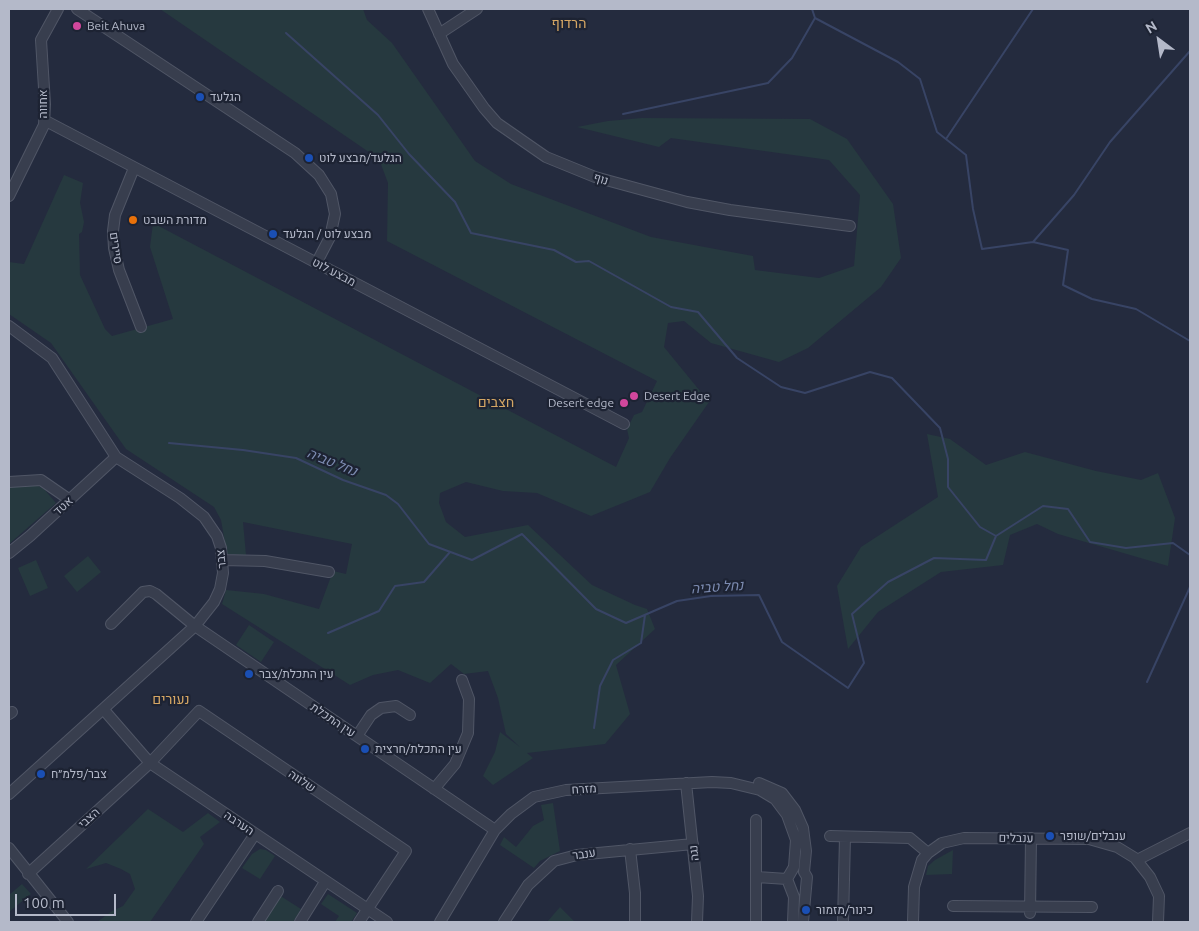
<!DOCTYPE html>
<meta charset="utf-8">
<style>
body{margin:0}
#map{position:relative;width:1199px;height:931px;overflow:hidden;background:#242b3e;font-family:Ubuntu,sans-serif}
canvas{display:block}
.frame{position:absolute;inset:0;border:10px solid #b4b9c9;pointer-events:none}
.north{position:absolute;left:1134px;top:15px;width:50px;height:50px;-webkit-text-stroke:4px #1d2333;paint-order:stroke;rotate:329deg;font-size:14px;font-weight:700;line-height:20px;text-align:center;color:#b4b9c9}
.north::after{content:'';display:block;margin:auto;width:18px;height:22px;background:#b4b9c9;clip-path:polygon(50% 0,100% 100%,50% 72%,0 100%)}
.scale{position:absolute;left:15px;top:894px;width:101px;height:22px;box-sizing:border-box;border:2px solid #b4b9c9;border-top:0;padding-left:6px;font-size:15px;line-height:18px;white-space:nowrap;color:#b4b9c9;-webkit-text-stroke:4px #1d2333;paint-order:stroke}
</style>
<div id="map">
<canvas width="1199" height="931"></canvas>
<div class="frame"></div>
<div class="north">N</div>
<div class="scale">100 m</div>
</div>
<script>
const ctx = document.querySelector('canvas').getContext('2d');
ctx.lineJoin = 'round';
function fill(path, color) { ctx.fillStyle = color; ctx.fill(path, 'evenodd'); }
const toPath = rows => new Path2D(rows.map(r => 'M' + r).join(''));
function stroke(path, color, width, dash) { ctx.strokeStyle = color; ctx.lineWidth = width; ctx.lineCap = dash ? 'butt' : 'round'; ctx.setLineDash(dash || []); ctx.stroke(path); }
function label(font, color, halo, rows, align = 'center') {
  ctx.font = font + ' Ubuntu,Heebo,sans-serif'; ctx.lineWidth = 4.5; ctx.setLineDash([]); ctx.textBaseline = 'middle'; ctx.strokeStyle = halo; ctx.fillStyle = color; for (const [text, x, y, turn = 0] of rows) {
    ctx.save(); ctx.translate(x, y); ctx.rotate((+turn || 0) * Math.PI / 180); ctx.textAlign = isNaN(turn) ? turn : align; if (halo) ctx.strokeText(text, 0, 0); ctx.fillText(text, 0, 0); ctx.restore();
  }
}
const green = toPath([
 [160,9,363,9,367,20,392,43,475,161,511,184,651,237,753,256,755,270,819,278,854,266,860,195,829,160,671,138,659,147,577,127,608,121,642,118,810,119,847,139,893,204,901,258,881,287,808,348,779,362,711,343,684,321,668,323,664,347,709,402,670,458,650,492,591,516,537,493,503,491,466,482,440,493,439,503,446,522,465,537,528,525,592,585,635,605,647,609,655,629,616,665,630,714,605,744,527,753,533,758,493,785,483,776,495,752,500,732,520,747,506,734,498,698,488,671,464,674,451,664,430,683,398,670,373,675,350,685,222,604,226,590,264,594,319,609,333,571,346,574,352,544,243,522,246,555,227,554,221,520,214,507,126,449,51,343,9,314,9,262,24,264,64,175,83,183,80,203,84,222,82,232,79,234,80,275,105,329,112,336,173,319,150,247,153,223,616,467,629,438,627,429,634,415,642,412,657,381,387,241,388,183,379,159],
 [927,434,950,439,986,465,1025,452,1096,471,1141,480,1158,473,1175,518,1168,566,1058,534,1037,524,1010,535,1003,565,941,572,878,612,848,649,837,586,861,547,938,497],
 [25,484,36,485,44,489,56,503,9,544,9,487],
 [88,556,101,572,77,592,64,576],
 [36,560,48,588,30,596,18,568],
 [249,625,274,642,261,662,236,645],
 [553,803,560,851,540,861,534,868,500,845,504,837,516,847,533,826,544,820,541,805],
 [148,809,183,832,208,813,220,822,200,837,204,844,150,922,97,922,112,911,123,906,135,889,130,874,121,869,106,863,86,869],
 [260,849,266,850,275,856,260,879,242,868,252,854],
 [953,850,952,874,926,875,928,866,935,860],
 [22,884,31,894,9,912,9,895],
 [328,894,357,913,351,922,335,922,339,916,321,904],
 [279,895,301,909,293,922,264,922,262,921],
 [560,907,575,922,547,922]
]);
const stream = toPath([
 [812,9,815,18,898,62,920,79,937,132,966,155,973,209,982,249,1033,242,1068,250,1063,285,1092,299,1136,309,1190,341],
 [286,33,378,115,409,154,455,202,471,233,554,250,576,262,589,261,671,307,698,312,737,358,781,387,805,393,870,372,892,378,940,428,948,459,948,487,980,527,996,536],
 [623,114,768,83,792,58,815,18],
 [946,139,1033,9],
 [1033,242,1074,195,1110,142,1190,51],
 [169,443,243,450,296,458,343,480,386,495,398,504,429,544,472,560,522,534,596,609,626,623,677,601,711,596,759,595,782,642,848,688,864,663,852,614,888,582,934,558,986,560,996,536,1043,506,1068,509,1090,542,1126,548,1173,543,1190,555],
 [328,633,379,611,395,586,424,582,450,552],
 [1147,682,1190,587],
 [594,728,600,686,613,660,641,643,645,615]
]);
const minor = toPath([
 [77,9,295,153,319,175,331,194,335,214,330,237,317,262],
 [428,9,453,64,484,108,497,123,546,157,595,177,687,202,730,210,850,226],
 [439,34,477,9],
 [44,120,624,424],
 [134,168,115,215,113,231,114,248,119,270,141,327],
 [9,196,44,125,45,104,41,40,58,9],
 [9,326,52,358,116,457,180,498,204,517,217,536,221,548,223,573,220,589,214,602,195,626,9,794],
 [9,482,41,480,70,500],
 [9,553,30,536,116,457],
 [223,560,265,561,329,572],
 [111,624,143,592,150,591,156,594,195,626,495,830],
 [104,710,150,763,387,922],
 [9,714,12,712],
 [357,736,371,715,381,708,396,706,410,715],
 [686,783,698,896,697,922],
 [759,783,782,793,795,810,803,828,806,851,804,872,807,877,803,922],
 [434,789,455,764,468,733,469,699,462,680],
 [830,836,910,838,928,853],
 [9,848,68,922],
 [630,849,635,893,635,922],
 [1137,860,1190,833],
 [28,874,150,763,199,711,406,851,359,922],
 [757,877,787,879],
 [953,906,1092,907],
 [1030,913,1031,838],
 [196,922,255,834],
 [258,922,278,891],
 [300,922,325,882],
 [440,922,495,830,511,814,534,797,566,790,712,782,731,783,760,790,775,799,787,815,796,840,794,867,787,879,794,897,793,922],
 [504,922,528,885,554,861,577,855,693,844],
 [756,922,756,820],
 [843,922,845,837],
 [913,922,914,887,922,860,928,853,942,843,964,838,1089,839,1117,847,1135,858,1150,877,1159,896,1158,922]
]);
const markers = [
 [77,26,5,"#d1479c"],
 [200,97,5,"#1a4fb4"],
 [309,158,5,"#1a4fb4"],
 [133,220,5,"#e8710a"],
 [273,234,5,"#1a4fb4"],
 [634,396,5,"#d1479c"],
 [624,403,5,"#d1479c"],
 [249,674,5,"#1a4fb4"],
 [365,749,5,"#1a4fb4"],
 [41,774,5,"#1a4fb4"],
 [1050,836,5,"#1a4fb4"],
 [806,910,5,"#1a4fb4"]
];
const poiNames = [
 ["Beit Ahuva",87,26],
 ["הגלעד",210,97],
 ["הגלעד/מבצע לוט",319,158],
 ["מדורת השבט",143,220],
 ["מבצע לוט / הגלעד",283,234],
 ["Desert Edge",644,396],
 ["Desert edge",614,403,"right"],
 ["עין התכלת/צבר",259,674],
 ["עין התכלת/חרצית",375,749],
 ["צבר/פלמ״ח",51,774],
 ["ענבלים/שופר",1060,836],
 ["כינור/מזמור",816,910]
];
const streetNames = [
 ["אחווה",43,104,-90],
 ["נוף",601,179,17],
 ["סיירים",116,248,82],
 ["מבצע לוט",334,272,28],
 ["אטד",63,506,-42],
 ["צבר",221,559,-96],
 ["עין התכלת",333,720,34],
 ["שלווה",302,781,34],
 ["מזרח",584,789,-4],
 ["הצבי",89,818,-42],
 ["הערבה",239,823,34],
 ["ענבלים",1016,838,1],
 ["נגה",694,853,-96],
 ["ענבר",584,854,-8]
];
const neighbourhoodNames = [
 ["הרדוף",569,23],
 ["חצבים",496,402],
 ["נעורים",171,699]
];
const waterNames = [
 ["נחל טביה",332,462,22],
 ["נחל טביה",717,587,-4]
];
fill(green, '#26393f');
stroke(stream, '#384465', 2);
stroke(minor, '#505666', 12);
stroke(minor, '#383e4e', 10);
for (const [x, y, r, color] of markers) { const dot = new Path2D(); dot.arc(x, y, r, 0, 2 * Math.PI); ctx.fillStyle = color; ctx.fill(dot); stroke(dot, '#1d2333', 2); }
label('12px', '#b4b9c9', '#1d2333', poiNames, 'left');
label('12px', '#b4b9c9', '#1d2333', streetNames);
label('14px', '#d5a664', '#1d2333', neighbourhoodNames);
label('italic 14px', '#7c8bb1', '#1d2333', waterNames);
</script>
